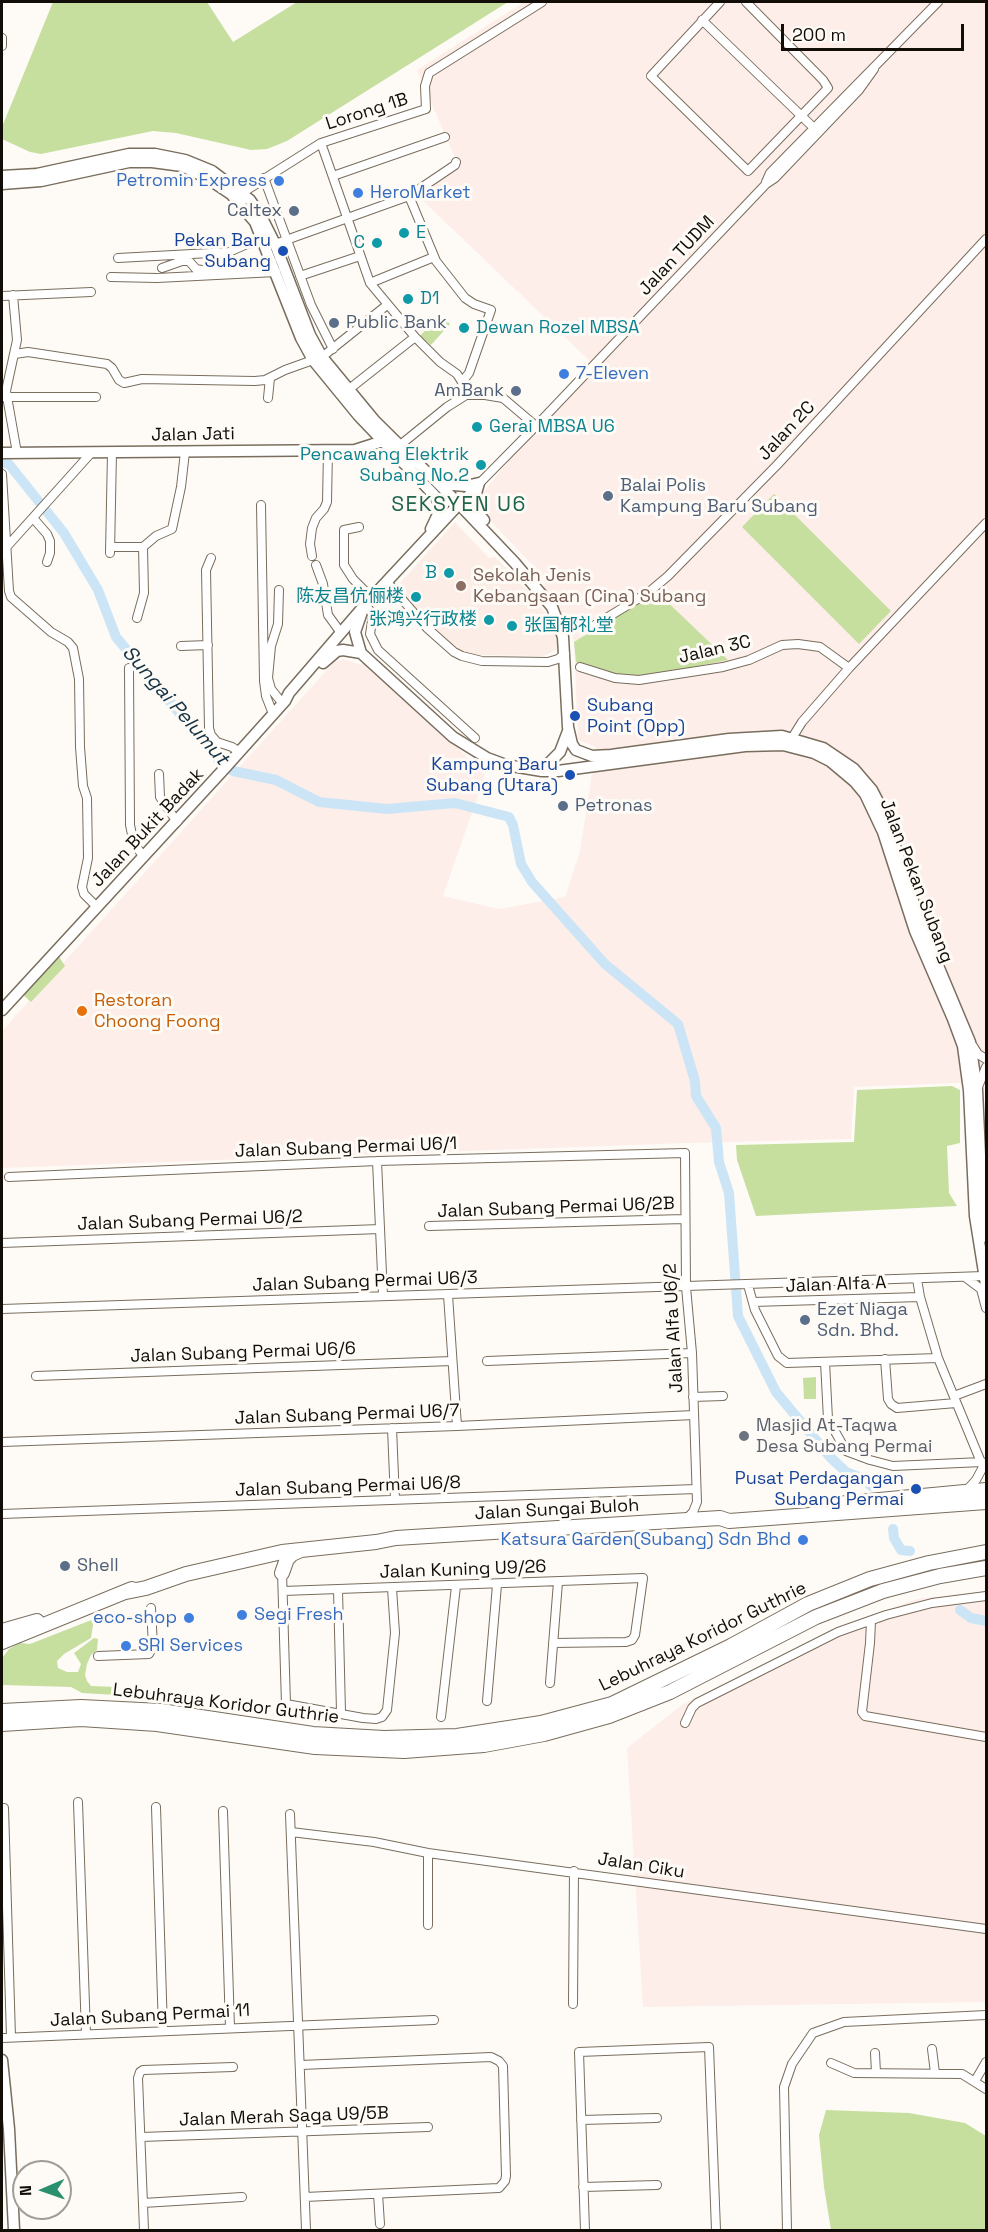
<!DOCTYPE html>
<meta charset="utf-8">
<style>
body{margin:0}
#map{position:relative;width:988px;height:2232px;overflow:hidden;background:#fefbf7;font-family:"Space Grotesk",sans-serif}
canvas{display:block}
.frame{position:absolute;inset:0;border:3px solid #120e07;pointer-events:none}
.north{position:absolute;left:12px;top:2160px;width:60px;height:60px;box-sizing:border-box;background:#fefbf7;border:2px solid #a09c97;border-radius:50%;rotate:268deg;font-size:16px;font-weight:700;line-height:24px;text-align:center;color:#120e07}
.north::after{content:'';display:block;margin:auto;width:21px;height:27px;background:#2a906d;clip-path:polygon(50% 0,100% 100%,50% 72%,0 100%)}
.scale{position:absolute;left:781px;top:24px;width:183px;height:27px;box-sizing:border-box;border:3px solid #120e07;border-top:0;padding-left:8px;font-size:18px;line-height:21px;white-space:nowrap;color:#120e07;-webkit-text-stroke:4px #fefbf7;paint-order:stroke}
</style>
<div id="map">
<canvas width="988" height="2232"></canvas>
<div class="frame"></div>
<div class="north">N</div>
<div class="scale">200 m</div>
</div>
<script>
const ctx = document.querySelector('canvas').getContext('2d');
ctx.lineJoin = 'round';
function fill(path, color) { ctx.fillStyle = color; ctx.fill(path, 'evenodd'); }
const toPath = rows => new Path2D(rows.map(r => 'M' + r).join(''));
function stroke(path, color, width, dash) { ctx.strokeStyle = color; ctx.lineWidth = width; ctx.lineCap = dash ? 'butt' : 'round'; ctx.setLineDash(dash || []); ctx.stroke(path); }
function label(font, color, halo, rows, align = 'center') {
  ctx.font = font + ' "Space Grotesk","Noto Sans SC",sans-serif'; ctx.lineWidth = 6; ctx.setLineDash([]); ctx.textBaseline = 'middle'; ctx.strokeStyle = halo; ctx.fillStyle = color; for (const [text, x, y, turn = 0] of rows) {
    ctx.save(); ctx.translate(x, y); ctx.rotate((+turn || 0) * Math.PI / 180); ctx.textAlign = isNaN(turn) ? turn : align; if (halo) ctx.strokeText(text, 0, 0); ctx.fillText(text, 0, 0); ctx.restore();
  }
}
const industrial = toPath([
 [524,2,986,2,986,1102,984,1082,854,1087,851,1139,687,1143,2,1168,2,1031,334,662,344,659,361,665,367,658,485,775,443,896,499,909,565,897,580,851,596,747,578,740,574,642,571,628,544,588,545,578,480,510,481,495,590,361,418,196,459,167,417,70],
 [986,1591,986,2002,643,2007,627,1748,683,1704,845,1625,917,1599]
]);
const education = toPath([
 [455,522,489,558,495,557,517,579,544,611,553,624,558,645,556,650,544,656,475,655,460,651,444,641,399,590,400,583]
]);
const green = toPath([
 [53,2,207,2,233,42,297,2,508,2,287,141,267,149,251,150,176,133,153,131,41,154,30,152,2,139,2,127],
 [439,314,450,324,431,345,420,336],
 [774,494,891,611,859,644,742,527],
 [657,592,728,660,643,677,622,676,576,662,574,642],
 [58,955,65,966,31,1002,21,993],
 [952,1086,960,1090,960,1143,947,1146,949,1193,957,1206,756,1216,737,1160,736,1145,854,1142,857,1090],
 [816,1377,816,1399,804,1399,803,1378],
 [94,1619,91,1638,64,1654,57,1661,58,1668,67,1672,78,1672,81,1664,74,1653,94,1638,98,1639,97,1650,91,1655,87,1664,85,1675,87,1681,91,1686,117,1687,116,1695,82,1693,71,1687,2,1685,2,1658,9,1649,20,1643,30,1644],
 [826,2110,909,2113,965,2123,986,2136,986,2230,831,2230,824,2187,819,2135]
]);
const river = toPath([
 [2,463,8,463,64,533,98,590,116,637,221,763,233,771,276,780,319,802,387,809,455,803,509,817,513,825,521,864,532,882,605,964,678,1024,695,1081,696,1096,716,1128,719,1162,729,1193,738,1316,776,1392,830,1457,846,1472,864,1479,871,1486],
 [893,1529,894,1538,901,1550,910,1551],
 [960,1610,971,1618,986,1621]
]);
const street = toPath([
 [720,2,651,76,748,171,828,88,823,80,746,2],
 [702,20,815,129],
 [2,38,2,46],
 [321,143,370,283,415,337,440,362,457,374,462,382,466,395],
 [333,176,445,137],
 [264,178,311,305,333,349],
 [766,182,770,173,938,2],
 [242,193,321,143,426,109,425,86,429,73,542,2],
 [409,196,436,261,465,298,474,304,491,310,469,373,462,382],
 [275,244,409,196,455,165,456,162],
 [118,258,229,252,247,244,264,242],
 [162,268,182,261,189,261,196,269,207,271,227,270,245,264,272,262],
 [300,276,360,256],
 [111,277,157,278,276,272],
 [370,283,434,257],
 [13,295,17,340,6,391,17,453],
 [2,296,91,292],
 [15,354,28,352,107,364,112,368,119,380,124,383,142,379,255,381,265,380,285,370,313,360],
 [322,357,387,305],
 [348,390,415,337],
 [2,397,96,397],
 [268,398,270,378],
 [399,446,447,407,466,395,485,395,503,398,536,426],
 [2,474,9,591,11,597,51,632,68,642,73,648,79,679,80,747,83,786,87,798,88,858,82,887,84,894,97,907],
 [459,504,536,426,766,184,775,178,859,90,874,69],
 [261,505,264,681,266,696,273,714],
 [33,518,47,534,50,541,50,553,47,562],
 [359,527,344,530,344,565,353,579,372,598],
 [110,547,143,547,156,536,172,529,181,487,185,452],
 [2,552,92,452],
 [110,553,112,452],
 [312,556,310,544,312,528,316,518,324,509,327,502,328,450],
 [211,558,206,570,209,728,211,735,217,742,232,747,240,752],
 [316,565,323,584,328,615,341,633],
 [387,582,427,628,454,652,462,656,482,661,548,662,558,659,565,654],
 [279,590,278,624,271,646,268,678,271,689,283,704],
 [365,604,373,615,370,634,378,650,475,738],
 [137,618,144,593,143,547],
 [595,625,649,592,668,576,777,465,986,239],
 [181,646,208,645],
 [580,667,615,678,639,680,723,667,749,660,782,645,798,644,820,647,849,668],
 [129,668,130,825,134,844,144,857],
 [792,738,802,722,849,668,986,523],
 [159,774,160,797,177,822],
 [973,1046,978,1054,986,1059],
 [978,1087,986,1067],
 [377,1161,383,1296],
 [9,1177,377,1161,685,1153,686,1287,692,1353,697,1502,693,1512,686,1519],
 [429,1226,684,1219],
 [2,1243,380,1229],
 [965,1277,981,1289,986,1308],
 [917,1279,920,1297,938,1358,983,1467,976,1480,966,1491],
 [748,1285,755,1310,778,1356,787,1363,938,1358],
 [448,1295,457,1426],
 [753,1302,920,1297],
 [2,1309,984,1276],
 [885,1359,888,1399,891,1404,897,1408,956,1403],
 [487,1361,692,1353],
 [825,1362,828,1419,846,1451,870,1460,893,1466,982,1462],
 [36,1376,452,1361],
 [954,1396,986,1384],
 [693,1397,723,1396],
 [392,1428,395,1500],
 [2,1442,457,1426,694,1415],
 [2,1514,696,1489],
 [282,1572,286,1704,363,1718,376,1719,382,1717,387,1710,395,1633,392,1588],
 [338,1590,341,1712],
 [283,1591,643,1578,635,1635,632,1640,626,1642,553,1643],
 [871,1621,870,1643,862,1712,865,1716,986,1737],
 [98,1656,149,1654,153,1646,151,1608],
 [550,1683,558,1582],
 [487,1701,497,1585],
 [441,1717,456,1586],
 [685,1723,692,1708,697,1703,838,1632,886,1615,932,1603,986,1596],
 [78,1802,86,2034],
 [156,1807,163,2030],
 [4,1808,11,2037],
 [223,1811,230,2027],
 [290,1814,306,2230],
 [291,1832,374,1842,428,1853,986,1929],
 [428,1853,428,1925],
 [573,2004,574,1871],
 [2,2038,434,2020],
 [932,2049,935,2073],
 [875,2053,876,2073],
 [831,2063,854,2073,962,2074,986,2089],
 [301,2065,491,2057,499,2061,503,2066,506,2176,505,2181,499,2188,305,2197],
 [975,2081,986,2062],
 [581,2120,657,2118],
 [141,2137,428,2127],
 [583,2187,657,2185],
 [378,2194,380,2224],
 [143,2203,242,2197],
 [144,2230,138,2078,140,2072,143,2070,233,2067],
 [585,2230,579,2052,709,2047,716,2230],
 [787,2230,784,2087,792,2064,813,2033,844,2022,986,2015]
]);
const secondary = toPath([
 [2,176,37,174,129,154,155,154,185,160,212,171,250,200,261,216,275,244,310,335,322,357,374,420,459,504,515,563,552,607,563,637,568,727,572,744,576,750,592,756,611,755,729,739,782,736,823,748,854,769,872,790,885,815,921,925,970,1042,977,1090,982,1198,986,1237],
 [2,184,41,181,129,162,152,162,182,166,207,178,231,194,255,222,301,338,313,360,358,415,436,497,439,504,439,512,431,529],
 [2,453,355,450,383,441],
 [438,474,453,485,466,486,479,483,473,504,476,511,484,520],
 [364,606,355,632,361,653,453,737,487,758,506,765,542,771,558,771,745,746,783,745,814,753,830,761,855,782,865,794,883,832,915,931,953,1019,963,1046,969,1090,975,1216,986,1285],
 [323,663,337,651,343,650,361,653],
 [536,769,547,765,560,752,568,731],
 [2,1010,224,769,285,701,289,693,364,606,459,504],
 [2,2060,9,2129,14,2230]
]);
const highway = toPath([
 [837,1504,986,1490],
 [282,1573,287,1559,292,1554,301,1550],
 [126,1592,146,1588,186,1574,282,1552,376,1542,396,1538,720,1518,729,1521,986,1502],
 [2,1631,37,1621],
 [2,1642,132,1589],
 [2,1711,81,1707,161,1711,313,1734,384,1738,457,1736,541,1723,612,1704,731,1646,808,1604,870,1579,929,1563,986,1552],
 [2,1724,81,1719,157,1724,315,1747,404,1751,484,1745,544,1734,609,1716,670,1692,816,1617,883,1591,940,1576,986,1568]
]);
const markers = [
 [279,181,6,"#3f7fe0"],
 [358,193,6,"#3f7fe0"],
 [294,211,6,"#5c6f8a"],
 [404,233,6,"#0f9aa8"],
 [377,243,6,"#0f9aa8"],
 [283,251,6,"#1a4fb4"],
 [408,299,6,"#0f9aa8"],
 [334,323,6,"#5c6f8a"],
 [464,328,6,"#0f9aa8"],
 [564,374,6,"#3f7fe0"],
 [516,391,6,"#5c6f8a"],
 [477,427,6,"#0f9aa8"],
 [481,465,6,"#0f9aa8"],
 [608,496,6,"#5c6f8a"],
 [449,573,6,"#0f9aa8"],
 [461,586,6,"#8d6e63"],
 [416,597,6,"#0f9aa8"],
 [489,620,6,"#0f9aa8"],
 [512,626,6,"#0f9aa8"],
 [575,716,6,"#1a4fb4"],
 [570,775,6,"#1a4fb4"],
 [563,806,6,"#5c6f8a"],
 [82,1011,6,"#e8710a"],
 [805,1320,6,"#5c6f8a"],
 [744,1436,6,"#6b7280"],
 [916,1489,6,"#1a4fb4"],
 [803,1540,6,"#3f7fe0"],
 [65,1566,6,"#5c6f8a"],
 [242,1615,6,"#3f7fe0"],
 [189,1618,6,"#3f7fe0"],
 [126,1646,6,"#3f7fe0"]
];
const streetNames = [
 ["Lorong 1B",367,112,-18],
 ["Jalan TUDM",677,256,-47],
 ["Jalan 2C",787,431,-47],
 ["Jalan Jati",193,435,-1],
 ["Jalan 3C",715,650,-13],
 ["Jalan Bukit Badak",148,828,-47],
 ["Jalan Pekan Subang",916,881,69],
 ["Jalan Subang Permai U6/1",346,1148,-2],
 ["Jalan Subang Permai U6/2B",556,1208,-2],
 ["Jalan Subang Permai U6/2",190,1221,-2],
 ["Jalan Subang Permai U6/3",365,1282,-2],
 ["Jalan Alfa A",836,1285,-2],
 ["Jalan Alfa U6/2",674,1328,-93],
 ["Jalan Subang Permai U6/6",243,1353,-2],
 ["Jalan Subang Permai U6/7",347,1415,-2],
 ["Jalan Subang Permai U6/8",348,1487,-2],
 ["Jalan Sungai Buloh",557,1510,-3],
 ["Jalan Kuning U9/26",463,1570,-2],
 ["Lebuhraya Koridor Guthrie",703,1637,-26],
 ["Lebuhraya Koridor Guthrie",226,1704,7],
 ["Jalan Ciku",641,1866,9],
 ["Jalan Subang Permai 11",150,2016,-3],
 ["Jalan Merah Saga U9/5B",284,2117,-2]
];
const shopNames = [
 ["Petromin Express",267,181,"right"],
 ["HeroMarket",370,193],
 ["7-Eleven",576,374],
 ["Katsura Garden(Subang) Sdn Bhd",791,1540,"right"],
 ["Segi Fresh",254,1615],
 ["eco-shop",177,1618,"right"],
 ["SRI Services",138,1646]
];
const serviceNames = [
 ["Caltex",282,211,"right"],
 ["Public Bank",346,323],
 ["AmBank",504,391,"right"],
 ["Balai Polis",620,486],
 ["Kampung Baru Subang",620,507],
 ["Petronas",575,806],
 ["Ezet Niaga",817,1310],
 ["Sdn. Bhd.",817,1331],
 ["Shell",77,1566]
];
const cultureNames = [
 ["E",416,233],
 ["C",365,243,"right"],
 ["D1",420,299],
 ["Dewan Rozel MBSA",476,328],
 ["Gerai MBSA U6",489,427],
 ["Pencawang Elektrik",469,455,"right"],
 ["Subang No.2",469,476,"right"],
 ["B",437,573,"right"],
 ["陈友昌伉俪楼",404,597,"right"],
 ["张鸿兴行政楼",477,620,"right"],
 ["张国郁礼堂",524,626]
];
const transitNames = [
 ["Pekan Baru",271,241],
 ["Subang",271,262],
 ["Subang",587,706,"left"],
 ["Point (Opp)",587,727,"left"],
 ["Kampung Baru",558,765],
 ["Subang (Utara)",558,786],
 ["Pusat Perdagangan",904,1479],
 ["Subang Permai",904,1500]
];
const educationNames = [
 ["Sekolah Jenis",473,576],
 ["Kebangsaan (Cina) Subang",473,597]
];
const foodNames = [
 ["Restoran",94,1001],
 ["Choong Foong",94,1022]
];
const worshipNames = [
 ["Masjid At-Taqwa",756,1426],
 ["Desa Subang Permai",756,1447]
];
const waterNames = [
 ["Sungai Pelumut",175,706,49]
];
const quarterNames = [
 ["SEKSYEN U6",459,505]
];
fill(industrial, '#fdeee9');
fill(education, '#fceee7');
fill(green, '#c6df9f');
stroke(river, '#cce5f6', 10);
stroke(street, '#796d5d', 10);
stroke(secondary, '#796d5d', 13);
stroke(highway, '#796d5d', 16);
stroke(street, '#fff', 8);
stroke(secondary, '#fff', 10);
stroke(highway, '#fff', 14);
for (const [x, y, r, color] of markers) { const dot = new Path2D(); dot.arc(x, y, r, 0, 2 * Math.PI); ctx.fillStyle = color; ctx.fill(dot); stroke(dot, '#fefbf7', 2); }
label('18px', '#120e07', '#fefbf7', streetNames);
label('18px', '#366cbe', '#fefbf7', shopNames, 'left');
label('18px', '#4e5e75', '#fefbf7', serviceNames, 'left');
label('18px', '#0d838f', '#fefbf7', cultureNames, 'left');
label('18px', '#164399', '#fefbf7', transitNames, 'right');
label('18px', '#785e54', '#fefbf7', educationNames, 'left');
label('18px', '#c56008', '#fefbf7', foodNames, 'left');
label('18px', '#5b616d', '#fefbf7', worshipNames, 'left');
label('italic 20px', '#143143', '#fefbf7', waterNames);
ctx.letterSpacing = '1.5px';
label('21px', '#20654d', '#fefbf7', quarterNames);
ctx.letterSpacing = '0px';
</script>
